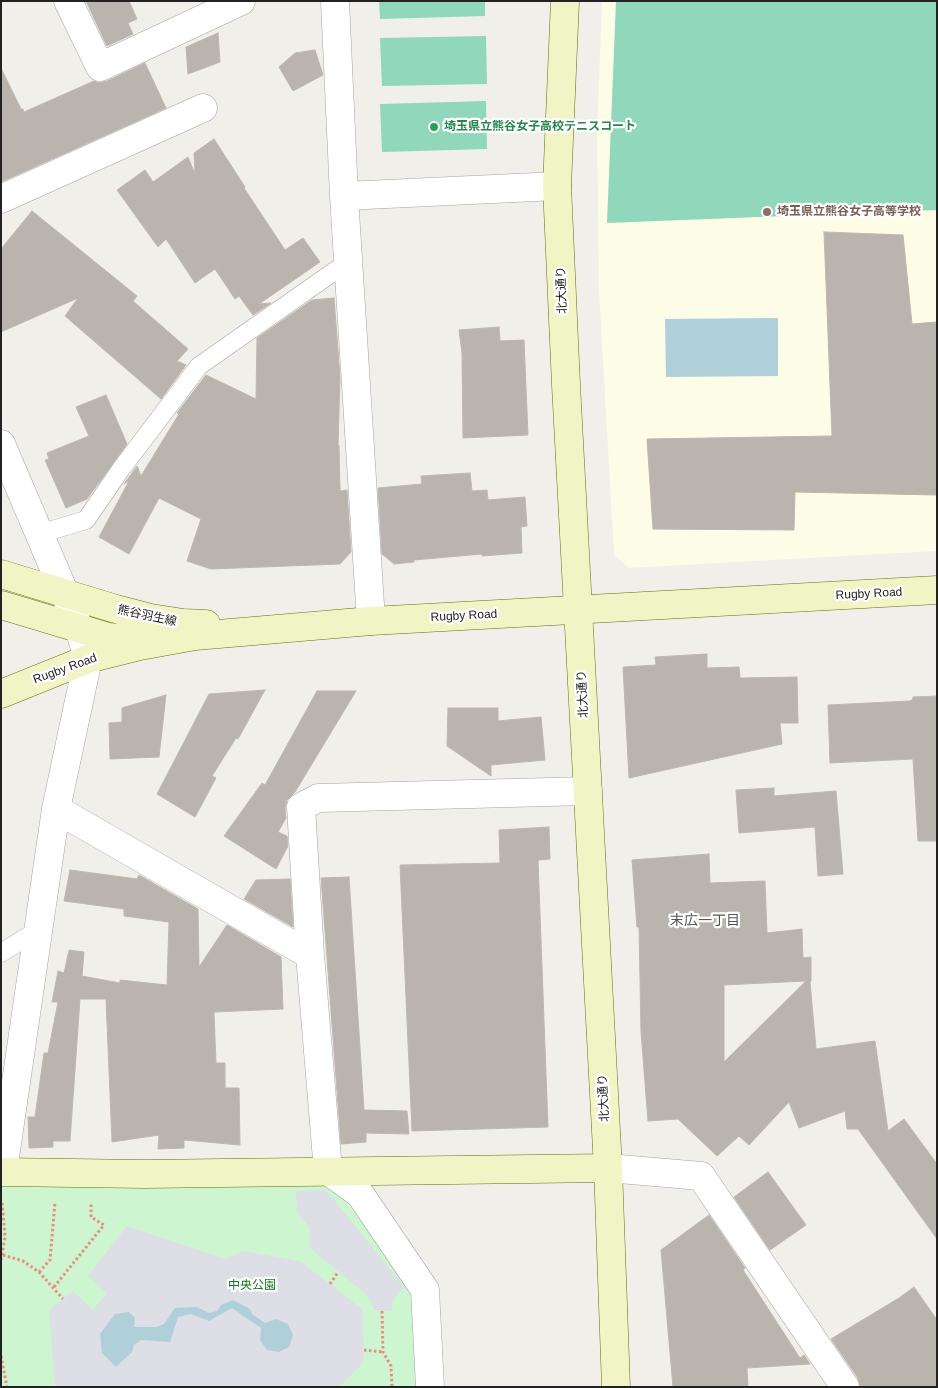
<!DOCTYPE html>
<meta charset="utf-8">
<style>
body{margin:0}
#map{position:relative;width:938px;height:1388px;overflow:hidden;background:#f1efea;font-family:Helvetica,sans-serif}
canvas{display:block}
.frame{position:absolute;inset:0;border:2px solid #222;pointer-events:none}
</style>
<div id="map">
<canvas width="938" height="1388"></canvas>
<div class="frame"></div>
</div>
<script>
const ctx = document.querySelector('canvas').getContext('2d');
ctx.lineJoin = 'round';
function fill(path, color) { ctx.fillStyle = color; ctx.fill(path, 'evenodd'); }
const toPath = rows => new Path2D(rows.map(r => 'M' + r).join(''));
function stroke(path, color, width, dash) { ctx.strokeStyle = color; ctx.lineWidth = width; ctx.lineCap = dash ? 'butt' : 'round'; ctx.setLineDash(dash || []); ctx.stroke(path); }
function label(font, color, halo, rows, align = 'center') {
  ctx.font = font + ' Helvetica,"Noto Sans JP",sans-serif'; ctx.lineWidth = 4.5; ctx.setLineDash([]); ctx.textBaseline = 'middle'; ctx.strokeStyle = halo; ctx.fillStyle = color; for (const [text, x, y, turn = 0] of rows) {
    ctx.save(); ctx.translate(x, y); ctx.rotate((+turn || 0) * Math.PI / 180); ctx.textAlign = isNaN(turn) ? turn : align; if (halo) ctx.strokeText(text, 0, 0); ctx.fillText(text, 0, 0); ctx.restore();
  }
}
const education = toPath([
 [602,1,937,1,937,551,629,568,614,555,599,291,597,134]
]);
const park = toPath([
 [326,1184,339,1192,407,1283,414,1295,417,1387,1,1387,1,1185]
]);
const pitch = toPath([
 [379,1,485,1,485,16,380,19],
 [616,1,937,1,937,210,607,223],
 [486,36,487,84,382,86,380,38],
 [486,101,487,149,382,152,380,104]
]);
const plaza = toPath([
 [324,1190,332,1197,404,1287,393,1300,392,1311,374,1310,368,1296,309,1247,310,1228,297,1212,296,1191],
 [127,1226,225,1259,243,1251,300,1261,362,1309,364,1350,363,1363,339,1387,55,1387,49,1310,73,1291,93,1310,107,1293,88,1276]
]);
const water = toPath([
 [778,318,778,376,666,377,665,319],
 [233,1300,250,1309,252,1314,265,1323,276,1319,288,1324,293,1335,289,1347,279,1352,267,1350,260,1340,261,1328,232,1308,209,1321,191,1314,178,1317,170,1342,141,1340,134,1345,132,1352,116,1367,102,1353,100,1334,115,1314,129,1312,135,1318,134,1327,157,1327,164,1324,175,1308,197,1307,209,1313,217,1311,221,1305]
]);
const building = toPath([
 [86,1,129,1,137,19,128,23,133,34,107,46,86,1],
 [218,33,220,62,188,74,186,47,218,33],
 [315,50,323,75,293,91,279,67,295,53,315,50],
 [145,63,166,108,1,182,1,68,21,109,23,109,24,112,94,81,99,83,107,81,145,63],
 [214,139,245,187,244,188,285,250,303,238,320,262,259,304,271,303,253,315,239,296,235,299,215,269,195,283,166,239,158,247,117,190,145,170,153,182,188,157,195,174,194,153,214,139],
 [32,211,137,296,133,301,188,349,177,361,186,365,161,399,65,316,78,298,1,332,1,249,32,211],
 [824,232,903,235,912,324,937,322,937,495,795,492,794,530,653,529,647,439,832,436,824,232],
 [334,298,340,377,338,446,339,445,340,491,347,490,351,552,340,564,211,569,187,561,201,519,159,498,129,554,99,537,129,481,124,484,137,466,141,476,179,414,177,413,206,375,256,399,257,338,312,300,334,298],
 [499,327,500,341,524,340,528,435,463,438,462,353,459,330,499,327],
 [106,395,127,444,87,499,66,508,45,460,49,459,47,453,89,436,76,407,106,395],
 [470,473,472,491,487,490,488,500,525,497,527,526,521,527,522,553,482,556,482,554,414,560,414,562,394,564,382,554,378,488,422,484,421,476,470,473],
 [707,654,707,668,739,667,740,678,797,677,798,723,780,723,782,744,629,778,623,667,656,665,655,657,707,654],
 [265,690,238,739,236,738,212,776,216,778,195,817,157,794,209,694,265,690],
 [317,691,356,691,295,792,287,800,285,808,286,818,278,832,287,836,288,846,276,869,224,836,262,783,265,785,317,691],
 [166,695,159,757,110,759,109,723,122,722,122,708,166,695],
 [937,696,937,841,918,841,913,759,830,763,828,705,910,701,913,699,913,697,937,696],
 [448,708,498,708,498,721,541,717,545,760,491,765,491,776,447,746,448,708],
 [774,788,774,796,836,791,843,874,818,876,815,827,739,833,736,790,774,788],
 [549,827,550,859,538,860,548,1127,412,1131,400,865,500,863,499,830,549,827],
 [709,854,710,883,765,881,767,933,802,929,803,958,811,957,811,981,810,981,816,1049,875,1041,888,1131,904,1119,937,1164,937,1239,858,1129,847,1129,845,1111,799,1128,789,1102,749,1145,739,1136,717,1156,678,1119,648,1121,641,1032,639,927,637,927,632,860,709,854],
 [806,981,724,1062,724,985,806,981],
 [70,870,137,879,139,875,198,909,199,967,227,925,281,957,283,1009,214,1012,216,1063,225,1063,225,1088,239,1088,240,1145,184,1140,184,1148,158,1149,159,1135,112,1142,106,999,80,999,70,1141,53,1141,53,1147,29,1148,28,1117,35,1117,44,1053,48,1053,58,1002,52,1002,58,971,64,973,69,950,84,952,82,976,120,983,120,980,167,985,169,922,124,916,124,909,64,901,70,870],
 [349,877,364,1110,407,1111,409,1134,366,1133,366,1142,341,1144,321,878,349,877],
 [290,879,293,927,244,899,256,880,290,879],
 [768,1172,806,1225,770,1250,734,1197,768,1172],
 [709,1215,745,1268,743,1270,800,1358,804,1355,810,1364,747,1368,748,1387,673,1387,661,1250,709,1215],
 [914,1287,937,1320,937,1387,860,1387,858,1378,831,1339,899,1298,914,1287]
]);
const path = toPath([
 [3,1255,23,1261,39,1272,63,1299],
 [1,1260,5,1237,2,1201],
 [39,1272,50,1260,55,1202],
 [330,1284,338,1272],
 [54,1287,104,1225,91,1217,91,1202],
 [382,1311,383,1352,391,1366,392,1387],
 [364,1350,383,1352],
 [1,1356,7,1387]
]);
const lane = toPath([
 [39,534,86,520,121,469,199,366,349,261],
 [1,953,38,930]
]);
const street = toPath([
 [68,1,100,67,241,1],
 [335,1,344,196,371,621],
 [344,196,557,186],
 [1,199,203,108],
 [1,444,65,594,79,628,88,659,56,809,3,1171],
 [56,809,310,955],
 [608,1168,701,1176,845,1387],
 [430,1387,425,1290,360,1194,328,1171,310,955,301,807,318,798,588,791]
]);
const secondary = toPath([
 [565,1,557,186,566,385,608,1168,616,1387],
 [1,574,116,609,151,618,183,623,206,624],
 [1,605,108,637,141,640],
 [1,694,88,659,140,646,195,636,371,621,937,590],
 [1,1172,145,1174,608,1168]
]);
const markers = [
 [434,127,5,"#2e9e5b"],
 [767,212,5,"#8d6e63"]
];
const leisureNames = [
 ["埼玉県立熊谷女子高校テニスコート",444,127]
];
const educationNames = [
 ["埼玉県立熊谷女子高等学校",777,212]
];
const streetNames = [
 ["北大通り",562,290,-92],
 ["Rugby Road",869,594,-3],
 ["熊谷羽生線",147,616,12],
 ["Rugby Road",464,616,-3],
 ["Rugby Road",65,669,-20],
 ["北大通り",583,694,-93],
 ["北大通り",604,1098,-93]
];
const parkNames = [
 ["中央公園",252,1286]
];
const neighbourhoodNames = [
 ["末広一丁目",705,921]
];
fill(education, '#fcfce7');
fill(park, '#cdf5d0');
fill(pitch, '#91d7bc');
fill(plaza, '#dedee7');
fill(water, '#afd0d9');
fill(building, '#bab4af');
stroke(building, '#c1b6ad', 1);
stroke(lane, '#a3a3a3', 19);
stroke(street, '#a3a3a3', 29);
stroke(secondary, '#657011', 29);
stroke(path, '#ec8c80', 3, [2.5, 2.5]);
stroke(lane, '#fff', 18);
stroke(street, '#fff', 28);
stroke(secondary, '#f1f4c5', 28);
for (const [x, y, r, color] of markers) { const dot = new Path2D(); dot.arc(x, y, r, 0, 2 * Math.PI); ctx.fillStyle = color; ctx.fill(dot); stroke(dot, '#fff', 2); }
label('bold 12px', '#27864d', '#fff', leisureNames, 'left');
label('bold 12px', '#785e54', '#fff', educationNames, 'left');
label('12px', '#222', '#fff', streetNames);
label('12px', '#187721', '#fff', parkNames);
label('14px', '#555', '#fff', neighbourhoodNames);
</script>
